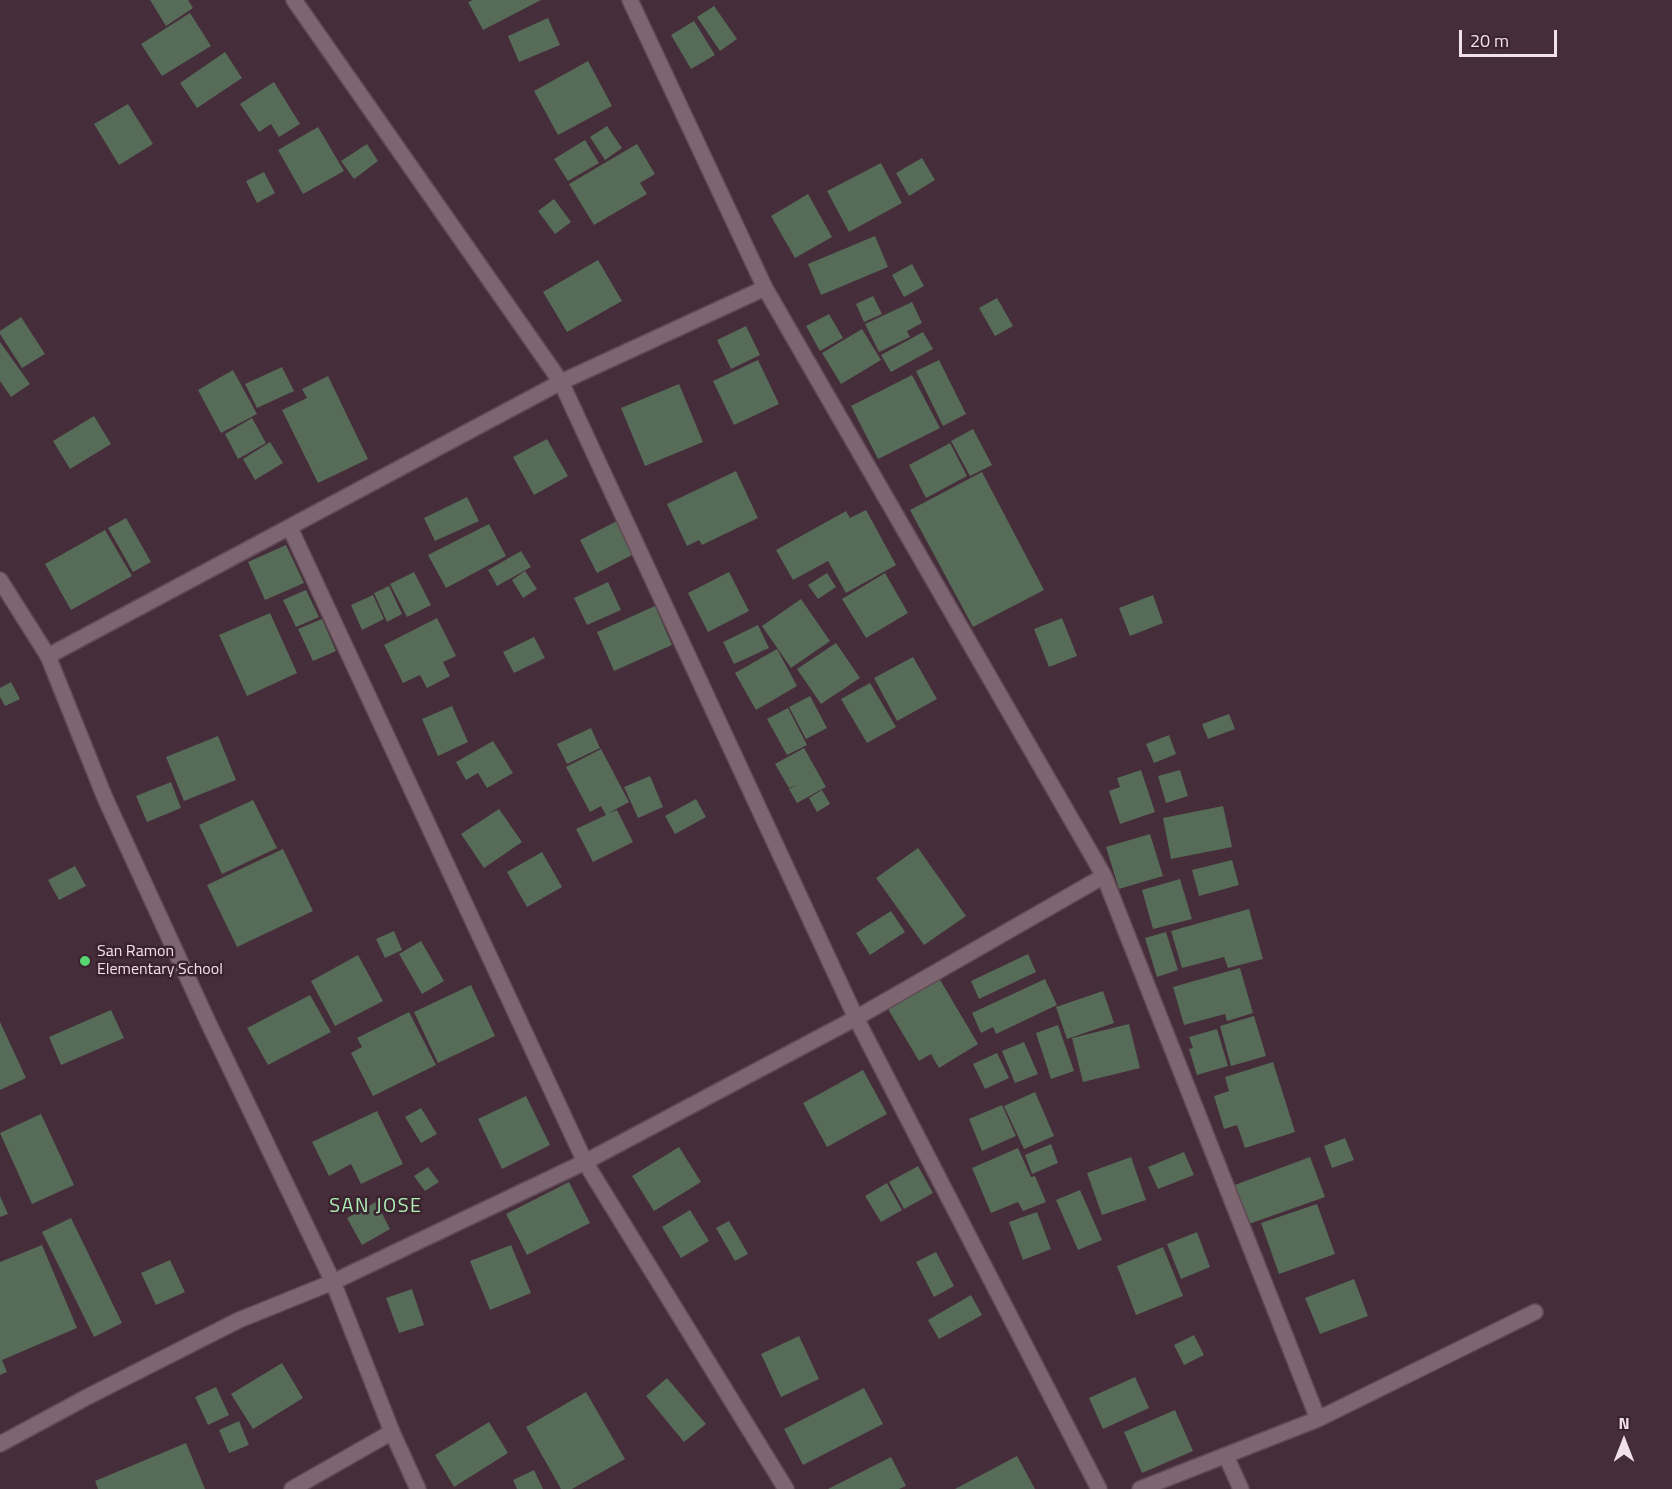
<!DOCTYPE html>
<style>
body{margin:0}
#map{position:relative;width:1672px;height:1489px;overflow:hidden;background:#452d39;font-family:"Titillium Web",sans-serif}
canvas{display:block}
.north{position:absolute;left:1594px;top:1411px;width:60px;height:60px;-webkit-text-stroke:4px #3a232f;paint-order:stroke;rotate:0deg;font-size:16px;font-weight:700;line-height:24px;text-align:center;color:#f1e1e8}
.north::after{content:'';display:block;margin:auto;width:21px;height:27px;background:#f1e1e8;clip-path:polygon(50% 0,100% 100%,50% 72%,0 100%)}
.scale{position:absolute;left:1459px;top:30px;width:98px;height:27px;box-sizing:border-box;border:3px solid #f1e1e8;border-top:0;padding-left:8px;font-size:18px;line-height:21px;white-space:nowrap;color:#f1e1e8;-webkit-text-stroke:4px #3a232f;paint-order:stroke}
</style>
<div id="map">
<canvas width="1672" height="1489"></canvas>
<div class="north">N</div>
<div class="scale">20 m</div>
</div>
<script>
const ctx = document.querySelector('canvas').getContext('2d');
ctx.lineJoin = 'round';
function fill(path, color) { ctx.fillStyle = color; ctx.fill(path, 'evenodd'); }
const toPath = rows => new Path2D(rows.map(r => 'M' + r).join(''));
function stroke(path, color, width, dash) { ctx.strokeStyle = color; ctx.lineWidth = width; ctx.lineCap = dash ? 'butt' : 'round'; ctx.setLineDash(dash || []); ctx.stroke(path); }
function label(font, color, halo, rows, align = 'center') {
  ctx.font = font + ' "Titillium Web",sans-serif'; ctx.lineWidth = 5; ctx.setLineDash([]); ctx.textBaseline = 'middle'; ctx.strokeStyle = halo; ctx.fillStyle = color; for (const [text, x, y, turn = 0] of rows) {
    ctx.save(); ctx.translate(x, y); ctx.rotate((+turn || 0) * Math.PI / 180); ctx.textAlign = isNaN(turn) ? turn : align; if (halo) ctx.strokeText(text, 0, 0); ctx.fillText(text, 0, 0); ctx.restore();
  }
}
const building = toPath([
 [150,0,188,0,193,8,166,26],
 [473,0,541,0,483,30,468,2],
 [714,6,737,39,720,51,697,17],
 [190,13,211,46,162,76,141,44],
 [548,18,560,45,519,62,508,36],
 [694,21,715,55,691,69,671,35],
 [225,52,242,78,197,108,180,83],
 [588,61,612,106,558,135,534,91],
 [274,82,300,124,279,137,271,124,259,132,240,104],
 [128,104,153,144,119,165,94,124],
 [607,126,622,148,605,160,590,137],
 [318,127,344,171,303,194,278,150],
 [585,140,599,163,568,181,554,159],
 [367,144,378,161,354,179,341,161],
 [637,144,655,174,640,183,647,194,594,225,569,184],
 [922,158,935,180,909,196,896,173],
 [881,163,902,203,849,232,827,191],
 [264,172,275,193,257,203,246,181],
 [808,194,832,237,795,258,771,216],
 [554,199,571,222,555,234,538,211],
 [875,236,888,267,821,295,808,264],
 [598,260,622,301,567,332,543,292],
 [912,264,924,286,904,297,892,275],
 [873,296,882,314,864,322,856,304],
 [997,298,1013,326,995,336,979,308],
 [912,302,922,323,907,331,910,337,879,352,865,324],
 [829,314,843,338,820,351,806,326],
 [21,317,45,354,22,368,0,334,0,331],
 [746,326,760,355,731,369,717,340],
 [862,329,881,360,841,384,822,353],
 [923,332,933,349,891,372,881,355],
 [0,342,30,384,11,397,0,381],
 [758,360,779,404,734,425,713,381],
 [939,360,966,414,943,426,916,371],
 [282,367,294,391,257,408,245,384],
 [233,370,257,414,221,433,198,390],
 [912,375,940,428,878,459,851,406],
 [328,376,368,459,318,483,282,410,307,398,302,389],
 [679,384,703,442,645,466,621,408],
 [94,416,111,444,70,469,53,441],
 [252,418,266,443,238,459,225,434],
 [973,429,992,465,970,476,951,441],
 [547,439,568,476,534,495,513,457],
 [270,442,283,463,255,480,243,459],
 [950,443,967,476,926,498,909,465],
 [736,471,758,518,702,545,699,540,687,546,667,504],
 [982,472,1044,590,973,627,910,510],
 [467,497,479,521,435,541,424,518],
 [866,510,896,565,846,593,828,561,793,580,776,550,846,511,850,518],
 [126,518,151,562,133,572,108,528],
 [617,521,634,554,597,573,580,540],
 [489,524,506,556,446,588,428,555],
 [105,530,132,576,71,610,45,564],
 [286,545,304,583,265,600,248,562],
 [521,551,531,567,497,586,488,570],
 [525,571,537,589,523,598,512,580],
 [414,572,431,605,407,617,390,584],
 [729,572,749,611,708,632,688,593],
 [827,573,836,587,818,599,808,585],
 [885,573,908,613,866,638,842,599],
 [608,582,621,610,587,625,574,598],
 [389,586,402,614,387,622,374,593],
 [306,590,319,617,296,627,283,600],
 [373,595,384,619,362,630,351,605],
 [1153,595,1163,623,1130,636,1119,608],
 [801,599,830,641,791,668,762,626],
 [655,606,672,645,614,671,597,632],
 [270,613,297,673,247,696,219,635],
 [437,618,456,656,443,662,450,676,427,688,420,675,403,683,384,645],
 [1062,618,1077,656,1049,667,1034,629],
 [322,619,336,651,313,661,298,629],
 [758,625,769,648,734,664,723,642],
 [534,637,545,658,514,673,503,652],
 [836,643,860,678,821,704,797,669],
 [777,649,797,686,756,710,735,673],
 [913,657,937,699,897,721,874,678],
 [11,682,20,699,5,706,0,697,0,688],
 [870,683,896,727,867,743,841,699],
 [810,696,827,728,806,739,789,707],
 [452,706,468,742,438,756,422,719],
 [788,708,807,745,787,755,767,719],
 [1229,714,1235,729,1208,739,1202,724],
 [591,728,600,748,567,764,557,744],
 [1169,735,1176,754,1154,763,1146,744],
 [218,736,236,780,184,801,166,757],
 [493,741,513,773,487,788,478,773,466,780,456,762],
 [804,748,826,787,797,803,789,789,797,785,789,788,775,764],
 [601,749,629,802,609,813,617,810,633,842,593,862,576,829,606,815,601,806,590,812,566,767],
 [1141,770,1155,812,1120,824,1109,791,1120,787,1117,778],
 [1180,770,1188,796,1166,803,1158,776],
 [650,776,663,807,638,818,624,787],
 [171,782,181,808,147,822,136,796],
 [822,790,830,804,817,812,809,798],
 [696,799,706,817,675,834,665,816],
 [253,800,277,848,222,874,199,825],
 [1223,806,1232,847,1171,859,1163,818],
 [499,809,522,842,484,868,461,834],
 [1150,834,1163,876,1119,889,1106,847],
 [918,848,966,916,924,945,876,878],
 [283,849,313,911,237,947,207,885],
 [542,852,562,887,527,907,507,872],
 [1232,860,1239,885,1199,896,1192,870],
 [75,866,86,886,59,900,48,880],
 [1180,879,1192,919,1153,929,1142,890],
 [1249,909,1263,959,1228,968,1224,957,1182,968,1171,931],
 [891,911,905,932,870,955,856,933],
 [394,931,402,950,385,958,376,939],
 [1166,932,1178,970,1157,977,1145,938],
 [421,941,444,981,422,994,399,954],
 [1028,954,1036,972,979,999,971,981],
 [358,955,383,1001,335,1026,311,981],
 [1240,968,1253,1013,1227,1021,1225,1014,1184,1025,1173,987],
 [939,978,978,1044,939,1068,931,1054,919,1061,888,1009],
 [1045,979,1057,1005,996,1034,993,1027,981,1033,972,1013],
 [471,985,495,1036,438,1063,414,1012],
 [1103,991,1114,1023,1067,1039,1056,1007],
 [310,995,331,1032,268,1065,247,1028],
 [111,1010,124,1038,61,1065,49,1037],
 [409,1012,436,1065,373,1096,351,1053,362,1047,357,1038],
 [1254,1016,1266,1056,1231,1066,1220,1026],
 [0,1022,26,1078,0,1090],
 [1129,1024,1140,1068,1083,1082,1072,1038],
 [1058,1025,1074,1071,1051,1079,1036,1033],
 [1217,1029,1228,1066,1197,1075,1189,1049,1193,1048,1189,1037],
 [1024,1042,1038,1074,1015,1083,1002,1051],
 [997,1053,1009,1078,985,1089,973,1064],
 [1273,1062,1295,1132,1245,1148,1237,1125,1224,1129,1214,1096,1229,1091,1225,1077],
 [863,1070,887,1114,827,1147,803,1103],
 [1035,1092,1054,1136,1024,1149,1004,1106],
 [526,1096,550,1145,502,1169,478,1119],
 [1002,1105,1016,1136,982,1151,969,1119],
 [421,1108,437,1134,421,1143,405,1117],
 [377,1111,403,1164,361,1184,351,1164,329,1176,312,1142],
 [41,1114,74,1185,32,1204,0,1133],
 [1345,1138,1354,1160,1332,1168,1324,1146],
 [1051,1144,1058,1163,1032,1174,1025,1155],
 [679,1147,701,1182,654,1211,632,1176],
 [1018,1148,1031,1177,1035,1176,1046,1202,1023,1211,1018,1202,991,1213,972,1168],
 [1184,1152,1194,1175,1158,1189,1148,1167],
 [1131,1157,1146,1200,1102,1215,1087,1173],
 [1310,1157,1325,1197,1246,1225,1232,1186],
 [918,1166,933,1193,904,1209,889,1182],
 [428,1167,439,1182,425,1191,414,1176],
 [569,1182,590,1223,527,1255,506,1214],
 [887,1183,902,1210,881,1222,865,1196],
 [1080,1190,1102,1240,1078,1250,1056,1200],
 [0,1196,8,1214,0,1217],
 [376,1202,390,1229,362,1245,347,1218],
 [1317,1204,1335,1254,1279,1274,1261,1223],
 [690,1210,709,1241,681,1258,662,1227],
 [1037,1212,1051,1249,1023,1260,1009,1222],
 [71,1218,122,1323,94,1337,42,1232],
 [729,1221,748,1254,735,1261,716,1228],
 [1197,1232,1210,1267,1181,1279,1167,1244],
 [42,1245,77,1328,2,1360,7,1372,0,1375,0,1262],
 [511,1245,531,1293,490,1310,470,1261],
 [1163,1247,1183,1296,1136,1315,1117,1266],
 [936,1252,954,1286,934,1297,916,1262],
 [170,1260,185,1292,156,1305,141,1273],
 [1354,1279,1368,1316,1320,1334,1305,1298],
 [412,1289,424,1325,399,1333,386,1298],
 [971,1295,982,1315,939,1339,928,1320],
 [1194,1335,1204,1355,1184,1365,1174,1345],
 [799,1336,819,1379,781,1397,761,1354],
 [282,1363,303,1398,253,1429,231,1394],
 [1135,1377,1149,1408,1103,1429,1089,1398],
 [667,1378,706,1424,684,1442,646,1396],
 [216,1387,229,1415,208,1425,195,1397],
 [864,1388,883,1424,803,1465,784,1429],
 [586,1392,625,1459,572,1489,561,1489,526,1427],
 [1175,1410,1193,1451,1142,1473,1124,1432],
 [239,1421,249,1445,229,1453,219,1430],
 [489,1422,508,1453,454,1487,435,1455],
 [186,1443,205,1489,98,1489,95,1481],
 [1017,1456,1035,1489,955,1489],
 [891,1457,906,1486,899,1489,828,1489],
 [534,1470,543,1489,517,1489,513,1480]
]);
const minor = toPath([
 [294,0,561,382,856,1018,1099,1489],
 [630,0,765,288,1104,876,1318,1419],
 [290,528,585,1162,786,1489],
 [48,656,561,382,765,288],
 [0,1444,89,1396,239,1320,333,1282,585,1162,856,1018,1104,876],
 [1226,1456,1241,1489],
 [292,1489,392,1432],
 [1140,1489,1318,1419,1535,1312]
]);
const tertiary = toPath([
 [0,580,48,656,105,798,208,1022,333,1282,392,1432,418,1489]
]);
const markers = [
 [85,961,6,"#57d570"]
];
const poiNames = [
 ["San Ramon",97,952],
 ["Elementary School",97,970]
];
const quarterNames = [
 ["SAN JOSE",376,1207]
];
fill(building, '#566b58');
stroke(minor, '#614a55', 18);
stroke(tertiary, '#614a55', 18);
stroke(minor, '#7d6670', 15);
stroke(tertiary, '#7d6670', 15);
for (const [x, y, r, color] of markers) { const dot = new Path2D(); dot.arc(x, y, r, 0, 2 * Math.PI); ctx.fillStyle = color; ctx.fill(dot); stroke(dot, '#3a232f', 2); }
label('16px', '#f1e1e8', '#3a232f', poiNames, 'left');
ctx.letterSpacing = '1.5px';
label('20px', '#afefb6', '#3a232f', quarterNames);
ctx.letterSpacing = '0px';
</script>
